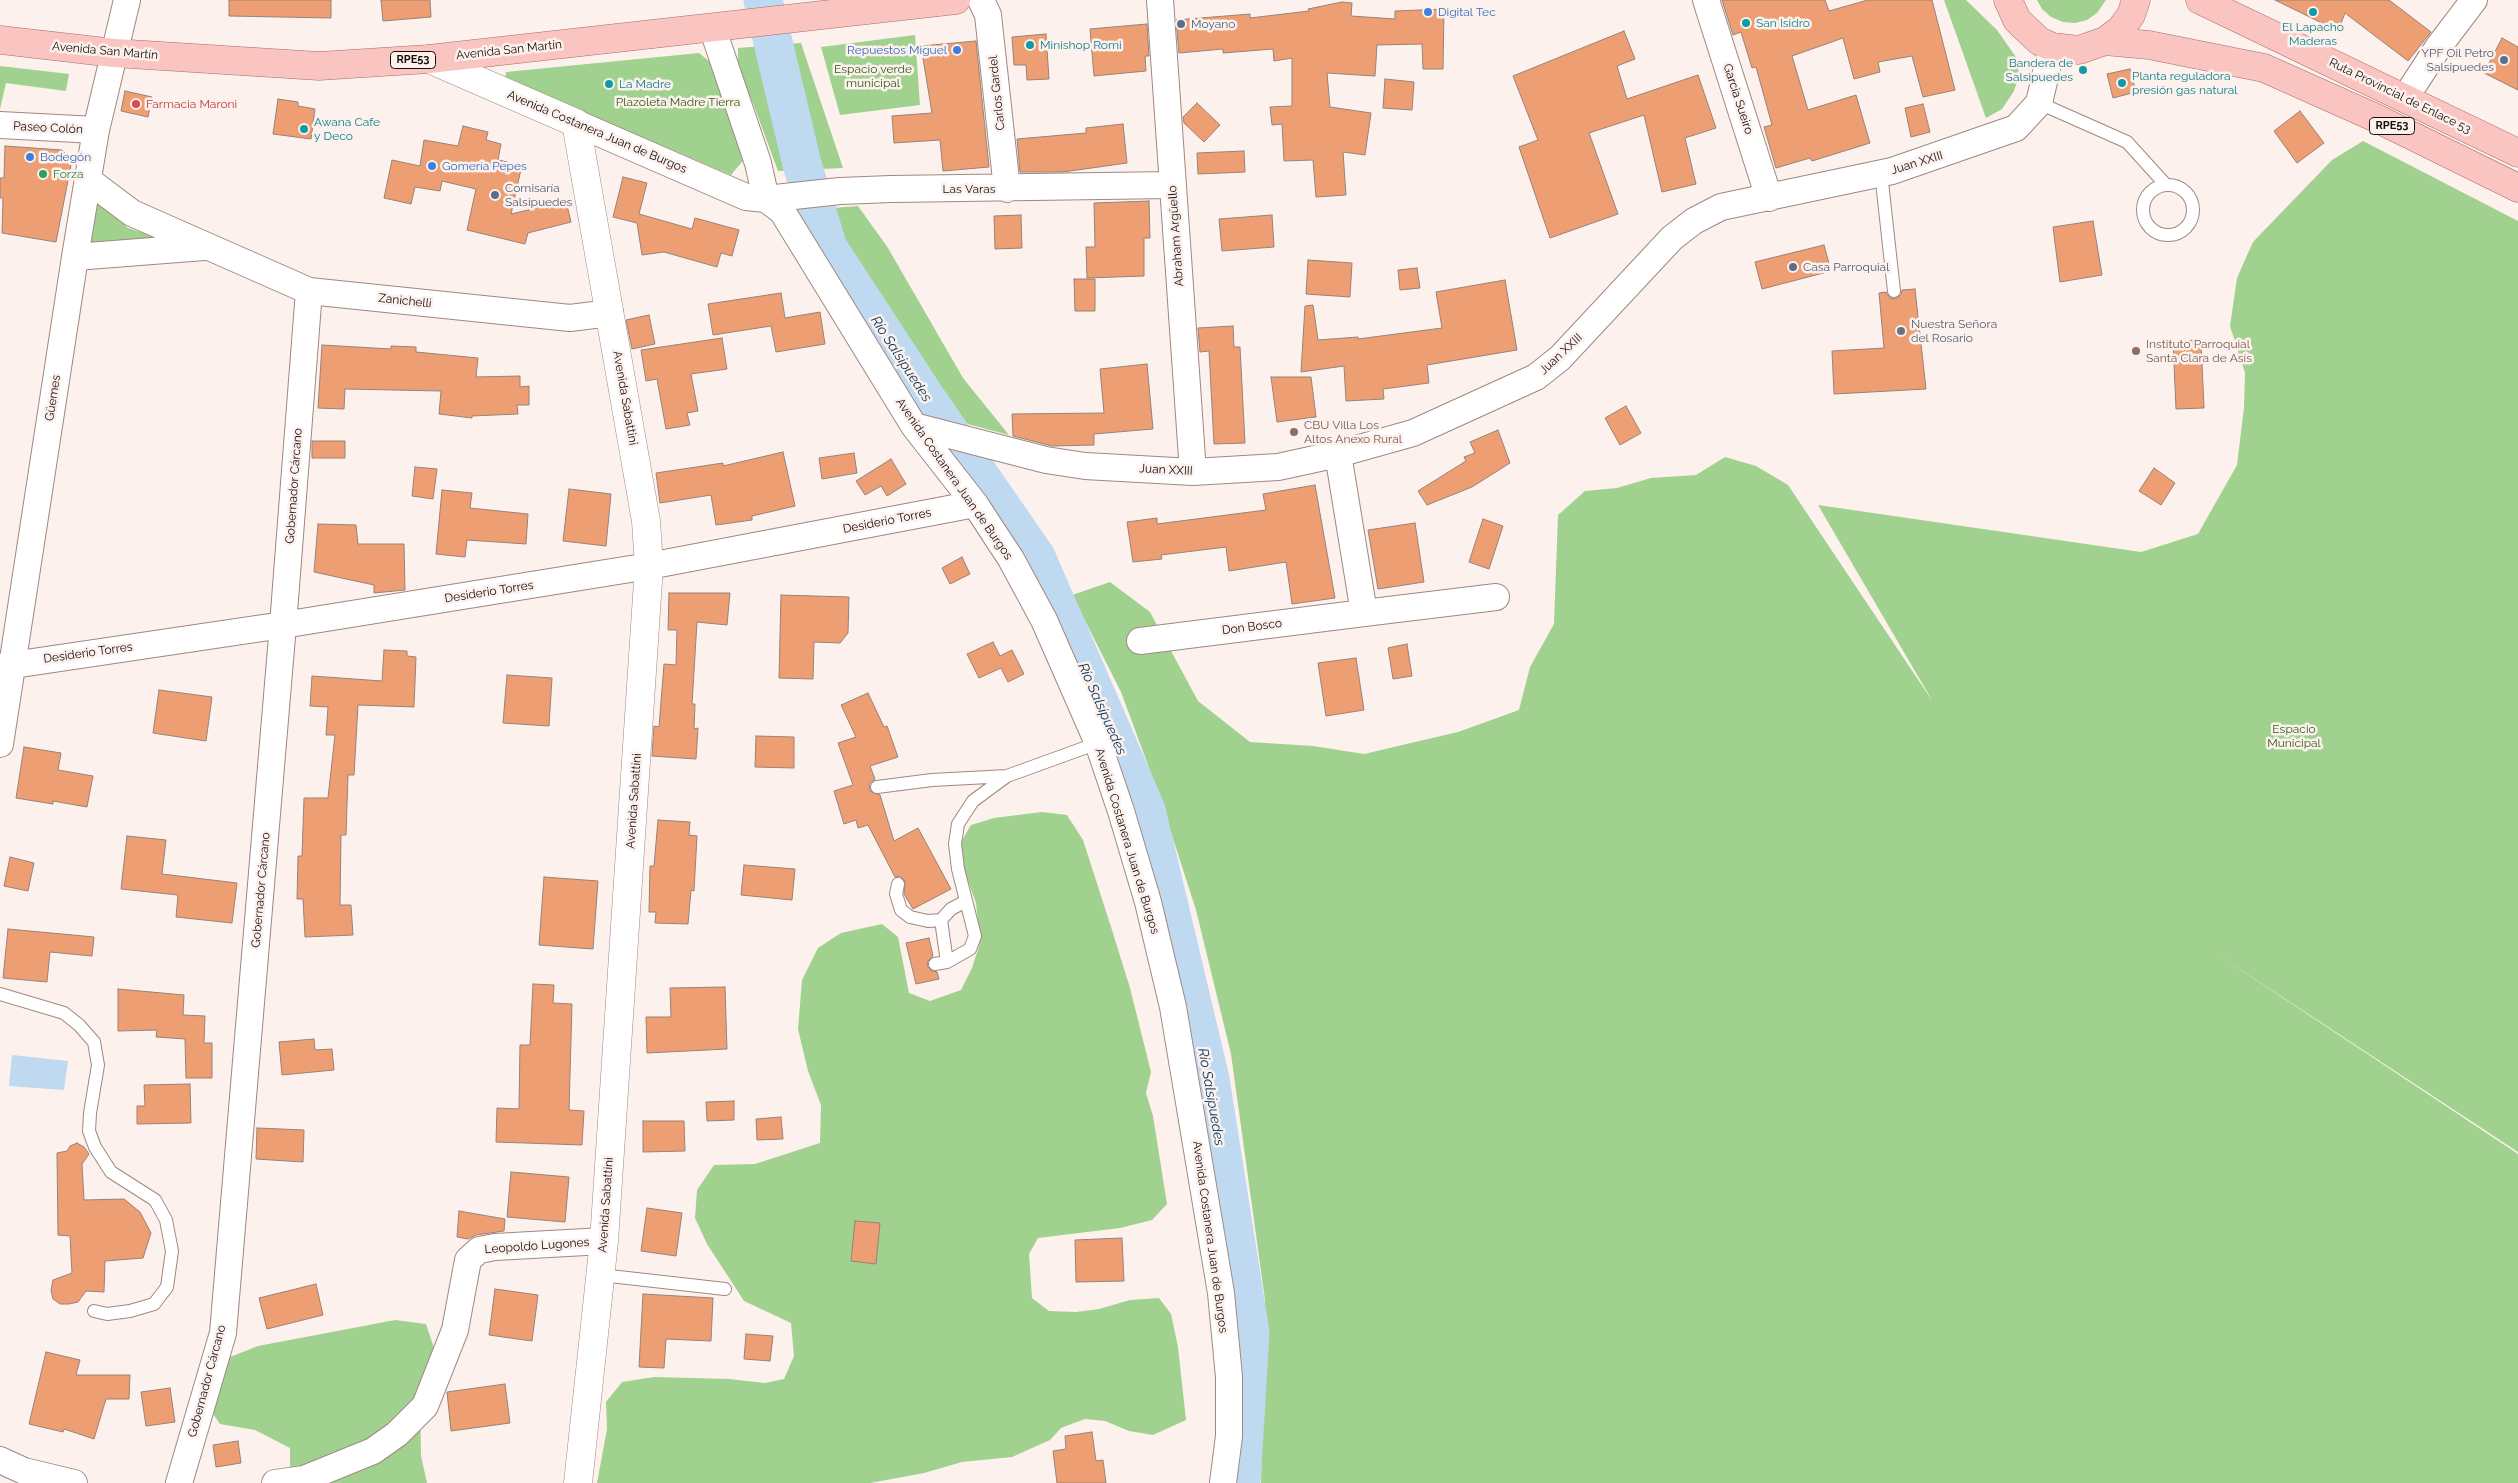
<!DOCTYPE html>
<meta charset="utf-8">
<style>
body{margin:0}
canvas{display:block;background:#fcf1ed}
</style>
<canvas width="2518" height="1483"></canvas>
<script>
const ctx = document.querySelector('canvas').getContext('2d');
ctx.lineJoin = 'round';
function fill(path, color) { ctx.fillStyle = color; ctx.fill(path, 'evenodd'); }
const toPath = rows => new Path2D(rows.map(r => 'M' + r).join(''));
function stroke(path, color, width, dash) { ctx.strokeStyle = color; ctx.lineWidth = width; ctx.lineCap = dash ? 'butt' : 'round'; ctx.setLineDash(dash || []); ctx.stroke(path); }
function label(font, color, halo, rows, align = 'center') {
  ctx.font = font + ' Raleway,sans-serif'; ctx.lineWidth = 5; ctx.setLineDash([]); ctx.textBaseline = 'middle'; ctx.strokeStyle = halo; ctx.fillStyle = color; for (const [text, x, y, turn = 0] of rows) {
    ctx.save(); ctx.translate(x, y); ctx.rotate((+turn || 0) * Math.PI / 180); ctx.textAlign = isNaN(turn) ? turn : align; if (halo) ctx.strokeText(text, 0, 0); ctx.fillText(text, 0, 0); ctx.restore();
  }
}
const green = toPath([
 [1944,0,1966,0,1997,30,2018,60,2019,76,2014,91,2002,109,1986,118],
 [2037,0,2106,0,2097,13,2087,20,2075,23,2063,22,2051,17,2042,9],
 [915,35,920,105,840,115,821,47],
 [801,43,843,168,778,171,753,103,738,69,738,48],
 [699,53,714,65,747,156,731,175,505,78,506,72],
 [0,66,69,74,66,91,6,83,0,109],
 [2363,141,2518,221,2518,1152,2208,948,2518,1154,2518,1483,1261,1483,1265,1300,1231,1054,1196,910,1158,792,1121,692,1072,595,1110,582,1150,612,1198,701,1250,742,1313,746,1364,754,1458,732,1519,710,1530,667,1554,624,1558,515,1585,491,1617,488,1651,478,1696,475,1725,457,1756,466,1788,485,1933,702,1818,505,2141,552,2198,534,2237,465,2244,408,2245,373,2230,326,2237,278,2253,242,2332,160],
 [89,193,128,228,173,242,80,246],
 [858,206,888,248,963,378,1009,435,922,412,801,215,806,210],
 [1042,812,1067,815,1083,840,1112,930,1130,988,1151,1072,1146,1093,1153,1116,1167,1204,1152,1220,1120,1228,1038,1238,1029,1254,1032,1298,1049,1311,1076,1312,1099,1309,1130,1300,1159,1298,1171,1314,1178,1347,1186,1420,1153,1435,1129,1431,1105,1421,1085,1419,1061,1428,1050,1440,1012,1457,962,1462,924,1473,870,1483,597,1483,607,1429,606,1402,622,1382,654,1377,729,1379,765,1383,784,1379,794,1356,791,1323,744,1301,707,1244,695,1218,697,1190,714,1165,755,1164,820,1143,821,1105,808,1071,798,1029,802,980,818,948,841,933,882,924,898,937,909,993,930,1001,961,990,972,968,980,943,976,903,962,864,961,842,971,825,994,818],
 [395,1320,426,1324,435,1351,420,1398,421,1456,427,1483,290,1483,290,1448,255,1430,220,1424,211,1411,225,1359,258,1346]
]);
const water = toPath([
 [12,1055,68,1061,64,1090,9,1086]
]);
const river = toPath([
 [763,0,802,164,828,248,922,392,1036,557,1146,810,1210,1079,1250,1333,1241,1483]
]);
const building = toPath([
 [229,0,331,0,331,18,229,16,229,0],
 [381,0,430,0,431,17,383,21,381,0],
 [1722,0,1825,0,1829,11,1868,0,1932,0,1955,90,1923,97,1912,56,1878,62,1880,72,1854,79,1843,38,1792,56,1808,110,1856,95,1870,143,1812,161,1810,158,1776,168,1764,127,1772,125,1756,67,1752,68,1741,32,1733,35,1722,0],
 [2275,0,2389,0,2431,32,2408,61,2345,13,2338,31,2275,0],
 [1342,2,1352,3,1351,16,1395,19,1395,11,1444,9,1443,69,1423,69,1422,44,1377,45,1375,76,1327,73,1330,107,1371,113,1365,155,1343,152,1346,195,1316,197,1313,160,1284,161,1282,124,1272,125,1270,107,1292,106,1292,58,1274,61,1273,49,1223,53,1223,49,1179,53,1176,20,1250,14,1250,18,1309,11,1308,9,1342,2],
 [1147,24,1149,56,1145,56,1146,71,1094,76,1090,29,1147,24],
 [1624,31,1635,59,1617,66,1627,99,1698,75,1716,128,1685,138,1696,184,1662,192,1644,115,1589,133,1618,214,1550,238,1519,147,1538,140,1513,76,1624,31],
 [1046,34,1049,79,1027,80,1026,65,1014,65,1012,37,1046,34],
 [2502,38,2518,47,2518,90,2484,73,2502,38],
 [976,41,989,167,943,171,940,140,894,143,892,116,932,113,921,46,976,41],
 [2130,69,2136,92,2113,98,2107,74,2130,69],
 [1385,79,1414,82,1412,110,1383,108,1385,79],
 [125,91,152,97,148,117,121,111,125,91],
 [278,99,298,102,298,106,315,109,311,139,273,134,278,99],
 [1197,103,1220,125,1204,142,1184,123,1183,117,1197,103],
 [1923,104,1930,132,1911,137,1905,108,1923,104],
 [2300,111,2324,143,2297,163,2274,131,2300,111],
 [1123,124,1127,163,1063,172,1020,172,1017,139,1086,133,1086,128,1123,124],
 [463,126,488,132,486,140,501,144,498,160,522,165,511,214,566,201,571,222,528,233,525,244,467,230,476,189,442,181,440,191,415,187,411,204,384,198,392,160,420,166,424,140,458,146,463,126],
 [5,146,62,150,72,160,56,242,2,233,3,198,0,198,0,178,4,178,5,146],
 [1244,151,1245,172,1198,174,1197,153,1244,151],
 [623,177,647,183,639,214,692,229,695,218,739,230,732,256,721,253,717,267,664,252,642,255,637,223,613,217,623,177],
 [1149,201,1150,238,1144,238,1144,276,1087,278,1086,247,1095,247,1094,203,1149,201],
 [1021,215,1022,248,995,249,994,216,1021,215],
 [1272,215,1274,247,1222,251,1219,219,1272,215],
 [2093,221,2102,275,2060,282,2053,227,2093,221],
 [1824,245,1831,271,1762,289,1755,262,1824,245],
 [1308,260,1352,263,1350,297,1306,294,1308,260],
 [1417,268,1420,288,1400,290,1398,270,1417,268],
 [1074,279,1095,279,1095,311,1075,311,1074,279],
 [1505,280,1517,350,1427,365,1429,383,1383,389,1384,399,1346,401,1344,366,1301,372,1305,306,1313,305,1318,340,1358,337,1358,339,1442,328,1436,292,1505,280],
 [1915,289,1926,389,1834,394,1832,351,1884,348,1879,293,1886,292,1890,298,1895,299,1901,295,1902,290,1915,289],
 [781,293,785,318,820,312,825,344,776,352,771,326,713,335,708,304,781,293],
 [649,315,655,344,632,349,626,320,649,315],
 [1233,326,1234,347,1240,347,1245,443,1214,444,1209,351,1200,352,1198,328,1233,326],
 [722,338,727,369,691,374,698,411,687,413,690,425,666,429,657,379,646,381,641,350,722,338],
 [2201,340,2204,408,2176,409,2173,341,2201,340],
 [322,345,391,349,391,346,416,347,416,352,478,358,476,377,520,376,520,387,529,386,529,405,517,405,518,414,472,416,472,418,439,414,441,391,345,389,344,409,318,408,322,345],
 [1147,364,1153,429,1094,434,1094,445,1052,446,1013,436,1012,414,1104,413,1100,369,1147,364],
 [1271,377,1311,377,1316,417,1277,422,1271,377],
 [1626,406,1641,433,1620,445,1605,418,1626,406],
 [1498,430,1510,463,1472,487,1427,505,1418,491,1466,461,1464,457,1475,453,1470,442,1498,430],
 [312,441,345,441,345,458,312,458,312,441],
 [783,452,795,506,752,516,752,520,716,525,711,495,660,503,656,473,723,463,723,466,783,452],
 [854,453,857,473,822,479,819,458,854,453],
 [891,459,906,484,887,496,881,486,865,495,856,481,891,459],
 [415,467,437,469,433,499,412,496,415,467],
 [2154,468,2175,483,2161,505,2139,491,2154,468],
 [1315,485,1335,598,1292,604,1286,562,1229,571,1226,547,1161,555,1162,559,1133,562,1127,522,1157,518,1157,524,1266,510,1263,494,1315,485],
 [569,489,611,494,606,546,563,541,569,489],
 [442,490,472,493,470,508,528,514,526,544,467,540,465,557,436,554,442,490],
 [1483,519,1503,526,1489,569,1469,562,1483,519],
 [1415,523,1424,582,1378,589,1368,530,1415,523],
 [318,524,356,525,358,544,404,544,405,590,374,593,374,585,314,572,318,524],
 [962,557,970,574,950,584,942,568,962,557],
 [669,593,730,593,727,625,697,622,692,704,695,704,694,729,698,728,696,759,652,756,654,726,659,727,664,664,676,665,677,630,668,630,669,593],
 [781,595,849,597,848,633,840,643,814,642,813,679,779,678,781,595],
 [993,642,1000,656,1012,650,1024,674,1008,682,1001,668,979,678,967,654,993,642],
 [1407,644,1412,676,1393,679,1388,648,1407,644],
 [384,650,407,651,407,656,416,657,414,707,358,705,354,775,348,775,346,835,341,835,340,905,351,905,353,935,305,937,303,899,297,899,298,856,302,856,304,798,328,798,335,735,326,735,328,707,310,706,312,676,382,681,384,650],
 [1356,658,1364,710,1326,716,1318,663,1356,658],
 [507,675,552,678,549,726,503,723,507,675],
 [159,690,212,697,206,741,153,733,159,690],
 [868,693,884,727,887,726,898,757,870,766,875,779,869,784,870,791,880,795,894,841,918,828,951,889,913,909,904,894,905,881,900,876,895,877,868,825,858,828,856,820,844,824,834,791,853,785,838,743,856,737,841,705,868,693],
 [756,736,794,737,794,768,755,767,756,736],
 [24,747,61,753,58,770,93,776,87,807,53,801,53,804,16,798,24,747],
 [658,820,690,822,689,835,697,836,694,891,691,890,688,924,655,923,656,912,649,912,650,866,654,866,658,820],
 [127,836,166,840,162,874,237,883,232,923,176,917,178,895,121,889,127,836],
 [10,857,34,863,28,891,4,886,10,857],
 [744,865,795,869,792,900,741,895,744,865],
 [544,877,598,881,593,949,539,945,544,877],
 [8,929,94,937,92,956,50,952,47,982,3,978,8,929],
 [929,938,933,956,928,961,927,966,932,971,937,972,939,979,916,984,906,943,929,938],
 [533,984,554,985,553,1003,572,1004,569,1110,584,1111,582,1145,496,1142,497,1108,519,1109,520,1045,530,1045,533,984],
 [725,987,727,1049,647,1053,646,1017,671,1017,670,988,725,987],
 [118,989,184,995,183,1015,205,1016,204,1043,212,1043,212,1078,186,1078,185,1039,156,1037,157,1030,118,1031,118,989],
 [314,1039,315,1050,332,1049,334,1070,282,1075,279,1042,314,1039],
 [190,1084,191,1123,137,1124,137,1106,145,1106,144,1085,190,1084],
 [734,1101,734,1120,707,1121,706,1102,734,1101],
 [781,1117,783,1139,757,1140,756,1119,781,1117],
 [643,1121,684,1121,685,1151,643,1152,643,1121],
 [257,1128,304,1130,303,1162,256,1159,257,1128],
 [77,1143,84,1147,89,1154,82,1164,84,1200,124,1199,140,1212,151,1233,143,1258,105,1261,104,1292,86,1291,78,1302,69,1304,60,1304,53,1299,51,1290,53,1280,72,1273,70,1236,58,1235,57,1153,67,1151,70,1146,77,1143],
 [511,1172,569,1177,565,1222,507,1217,511,1172],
 [647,1208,682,1213,676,1256,641,1251,647,1208],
 [459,1211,505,1219,504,1231,476,1235,468,1239,457,1237,459,1211],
 [855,1221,880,1223,876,1264,851,1261,855,1221],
 [1122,1238,1124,1281,1076,1282,1075,1240,1122,1238],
 [316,1284,323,1315,267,1329,259,1298,316,1284],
 [495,1289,538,1295,532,1341,489,1335,495,1289],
 [643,1294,713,1298,711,1341,666,1339,664,1368,639,1367,643,1294],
 [746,1334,773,1336,770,1361,744,1359,746,1334],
 [46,1352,80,1360,76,1375,130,1375,129,1399,106,1399,94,1439,64,1429,63,1432,29,1424,46,1352],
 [505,1384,510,1423,451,1431,447,1392,505,1384],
 [170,1388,175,1422,146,1426,141,1392,170,1388],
 [1092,1432,1096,1461,1103,1460,1106,1483,1057,1483,1053,1451,1066,1449,1065,1436,1092,1432],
 [238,1441,241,1463,216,1467,213,1445,238,1441]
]);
const service = toPath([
 [2039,103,2127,142,2166,185],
 [1881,173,1894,291],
 '2143 210a25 25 0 1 1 50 0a25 25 0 1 1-50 0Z',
 [877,787,932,780,1007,776,1098,743],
 [898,884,896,894,901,910,910,917,928,921,941,920],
 [947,962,941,920,951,909,966,901],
 [935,964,947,962,970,949,975,936,958,869,955,844,958,824,973,801,1007,776],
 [0,994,64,1013,79,1025,94,1042,98,1065,90,1113,89,1131,95,1147,111,1172,155,1200,166,1220,172,1251,167,1287,154,1304,130,1311,107,1314,94,1311],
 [601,1275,725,1289]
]);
const minor = toPath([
 [981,0,988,15,1007,189],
 [1160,0,1193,472],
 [1706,0,1769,198],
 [712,27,758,163,766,199],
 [2405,98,2439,46,2474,0],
 [576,123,746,197,766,199,782,211,914,426,975,504,1011,559,1044,620,1098,743,1121,811,1148,902,1173,1007,1221,1293,1229,1377,1229,1436,1223,1483],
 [0,125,96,130],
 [88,180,132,213,309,291,570,318,610,313],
 [766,199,840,191,891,189,1172,185],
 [75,257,204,247],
 [914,426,1046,460,1085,466,1193,472,1278,467,1338,454,1413,433,1536,377,1560,358,1672,238,1694,221,1721,207,1892,171,2016,128,2039,103,2052,47],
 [1338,454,1364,613,1496,597],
 [1140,641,1364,613],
 [0,667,283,625,649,566,975,504],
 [0,744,75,257,96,130,127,0],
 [0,1460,24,1471,74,1483],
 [179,1483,223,1333,283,625,309,291],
 [275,1483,304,1479,373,1451,397,1434,425,1406,455,1330,468,1260,479,1250,495,1247,604,1241]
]);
const tertiary = toPath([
 [429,59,576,123,646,521,649,566,604,1241,578,1483]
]);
const primary = toPath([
 [2008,0,2017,20,2039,41,2052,47,2079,50,2105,41,2120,30,2131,15,2136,0],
 [2200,0,2518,153],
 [0,40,114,53,319,66,429,59,956,0],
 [2105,41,2149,45,2264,68,2376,118,2518,188]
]);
const markers = [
 [1428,12,5,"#3f7fe0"],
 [2313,12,5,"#0f9aa8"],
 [1746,23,5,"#0f9aa8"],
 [1181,24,5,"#5c6f8a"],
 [1030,45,5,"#0f9aa8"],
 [957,50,5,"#3f7fe0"],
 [2504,60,5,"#5c6f8a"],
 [2083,70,5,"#0f9aa8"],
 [2122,83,5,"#0f9aa8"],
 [609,84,5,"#0f9aa8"],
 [136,104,5,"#e0444e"],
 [304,129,5,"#0f9aa8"],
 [30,157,5,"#3f7fe0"],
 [432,166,5,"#3f7fe0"],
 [43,174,5,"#2e9e5b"],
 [495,195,5,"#5c6f8a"],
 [1793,267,5,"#5c6f8a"],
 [1901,331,5,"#6b7280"],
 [2136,351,5,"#8d6e63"],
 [1294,432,5,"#8d6e63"]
];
const shields = [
 [413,60,45],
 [2392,126,45]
];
const shieldNames = [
 ["RPE53",413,60],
 ["RPE53",2392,126]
];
const shopNames = [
 ["Digital Tec",1438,12],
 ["Repuestos Miguel",947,50,"right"],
 ["Bodegón",40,157],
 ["Gomería Pepes",442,166]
];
const cultureNames = [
 ["San Isidro",1756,23],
 ["El Lapacho",2313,27,"center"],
 ["Maderas",2313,41,"center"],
 ["Minishop Romi",1040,45],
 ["Bandera de",2073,63,"right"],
 ["Salsipuedes",2073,77,"right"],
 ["Planta reguladora",2132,76],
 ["presión gas natural",2132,90],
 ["La Madre",619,84],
 ["Awana Cafe",314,122],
 ["y Deco",314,136]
];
const serviceNames = [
 ["Moyano",1191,24],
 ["YPF Oil Petro",2494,53,"right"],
 ["Salsipuedes",2494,67,"right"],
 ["Comisaría",505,188],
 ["Salsipuedes",505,202],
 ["Casa Parroquial",1803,267]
];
const streetNames = [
 ["Avenida San Martín",509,50,-6],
 ["Avenida San Martín",105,51,5],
 ["Carlos Gardel",997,93,-96],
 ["Ruta Provincial de Enlace 53",2400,96,26],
 ["García Sueiro",1738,99,72],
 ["Paseo Colón",48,128,3],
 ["Avenida Costanera Juan de Burgos",597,132,23],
 ["Juan XXIII",1917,163,-17],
 ["Las Varas",969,189],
 ["Abraham Argüello",1176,236,-94],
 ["Zanichelli",405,301,6],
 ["Juan XXIII",1561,354,-43],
 ["Güemes",53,398,-81],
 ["Avenida Sabattini",625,398,80],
 ["Juan XXIII",1166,470,3],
 ["Avenida Costanera Juan de Burgos",954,479,55],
 ["Gobernador Cárcano",294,486,-86],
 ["Desiderio Torres",887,521,-11],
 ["Desiderio Torres",489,592,-9],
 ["Don Bosco",1252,627,-7],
 ["Desiderio Torres",88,653,-8],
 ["Avenida Sabattini",634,801,-86],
 ["Avenida Costanera Juan de Burgos",1127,841,73],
 ["Gobernador Cárcano",261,890,-85],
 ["Avenida Sabattini",606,1205,-86],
 ["Avenida Costanera Juan de Burgos",1210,1237,82],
 ["Leopoldo Lugones",537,1246,-4],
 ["Gobernador Cárcano",207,1381,-75]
];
const parkNames = [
 ["Espacio verde",873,69],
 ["municipal",873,83],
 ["Plazoleta Madre Tierra",678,102],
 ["Espacio",2294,729],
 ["Municipal",2294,743]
];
const healthNames = [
 ["Farmacia Maroni",146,104]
];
const leisureNames = [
 ["Forza",53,174]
];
const worshipNames = [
 ["Nuestra Señora",1911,324],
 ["del Rosario",1911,338]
];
const educationNames = [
 ["Instituto Parroquial",2146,344],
 ["Santa Clara de Asís",2146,358],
 ["CBU Villa Los",1304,425],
 ["Altos Anexo Rural",1304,439]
];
const waterNames = [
 ["Río Salsipuedes",901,359,57],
 ["Río Salsipuedes",1102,709,66],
 ["Río Salsipuedes",1211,1097,80]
];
fill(green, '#a1d18e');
fill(water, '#bfd9f1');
stroke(river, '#bfd9f1', 39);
fill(building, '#ed9f73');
stroke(building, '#998277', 1);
stroke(service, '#a0887f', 14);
stroke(minor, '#a0887f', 28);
stroke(tertiary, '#a0887f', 29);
stroke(primary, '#a96a67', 29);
stroke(service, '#fff', 12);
stroke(minor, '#fff', 26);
stroke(tertiary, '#fff', 28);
stroke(primary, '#fac4c1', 28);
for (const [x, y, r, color] of markers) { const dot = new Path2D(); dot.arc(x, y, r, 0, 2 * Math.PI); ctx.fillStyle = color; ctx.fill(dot); stroke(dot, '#fcf1ed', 2); }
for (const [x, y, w] of shields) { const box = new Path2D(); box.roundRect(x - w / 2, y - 8.5, w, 17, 4); ctx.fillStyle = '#fcf1ed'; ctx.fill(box); stroke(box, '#170e0b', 1); }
label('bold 11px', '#170e0b', null, shieldNames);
label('12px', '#366cbe', '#fcf1ed', shopNames, 'left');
label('12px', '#0d838f', '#fcf1ed', cultureNames, 'left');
label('12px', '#4e5e75', '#fcf1ed', serviceNames, 'left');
label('12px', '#170e0b', '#fcf1ed', streetNames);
label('12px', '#2e5d17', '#fcf1ed', parkNames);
label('12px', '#be3a42', '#fcf1ed', healthNames, 'left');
label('12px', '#27864d', '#fcf1ed', leisureNames, 'left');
label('12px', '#5b616d', '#fcf1ed', worshipNames, 'left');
label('12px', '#785e54', '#fcf1ed', educationNames, 'left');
label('italic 14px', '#003359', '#fcf1ed', waterNames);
</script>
